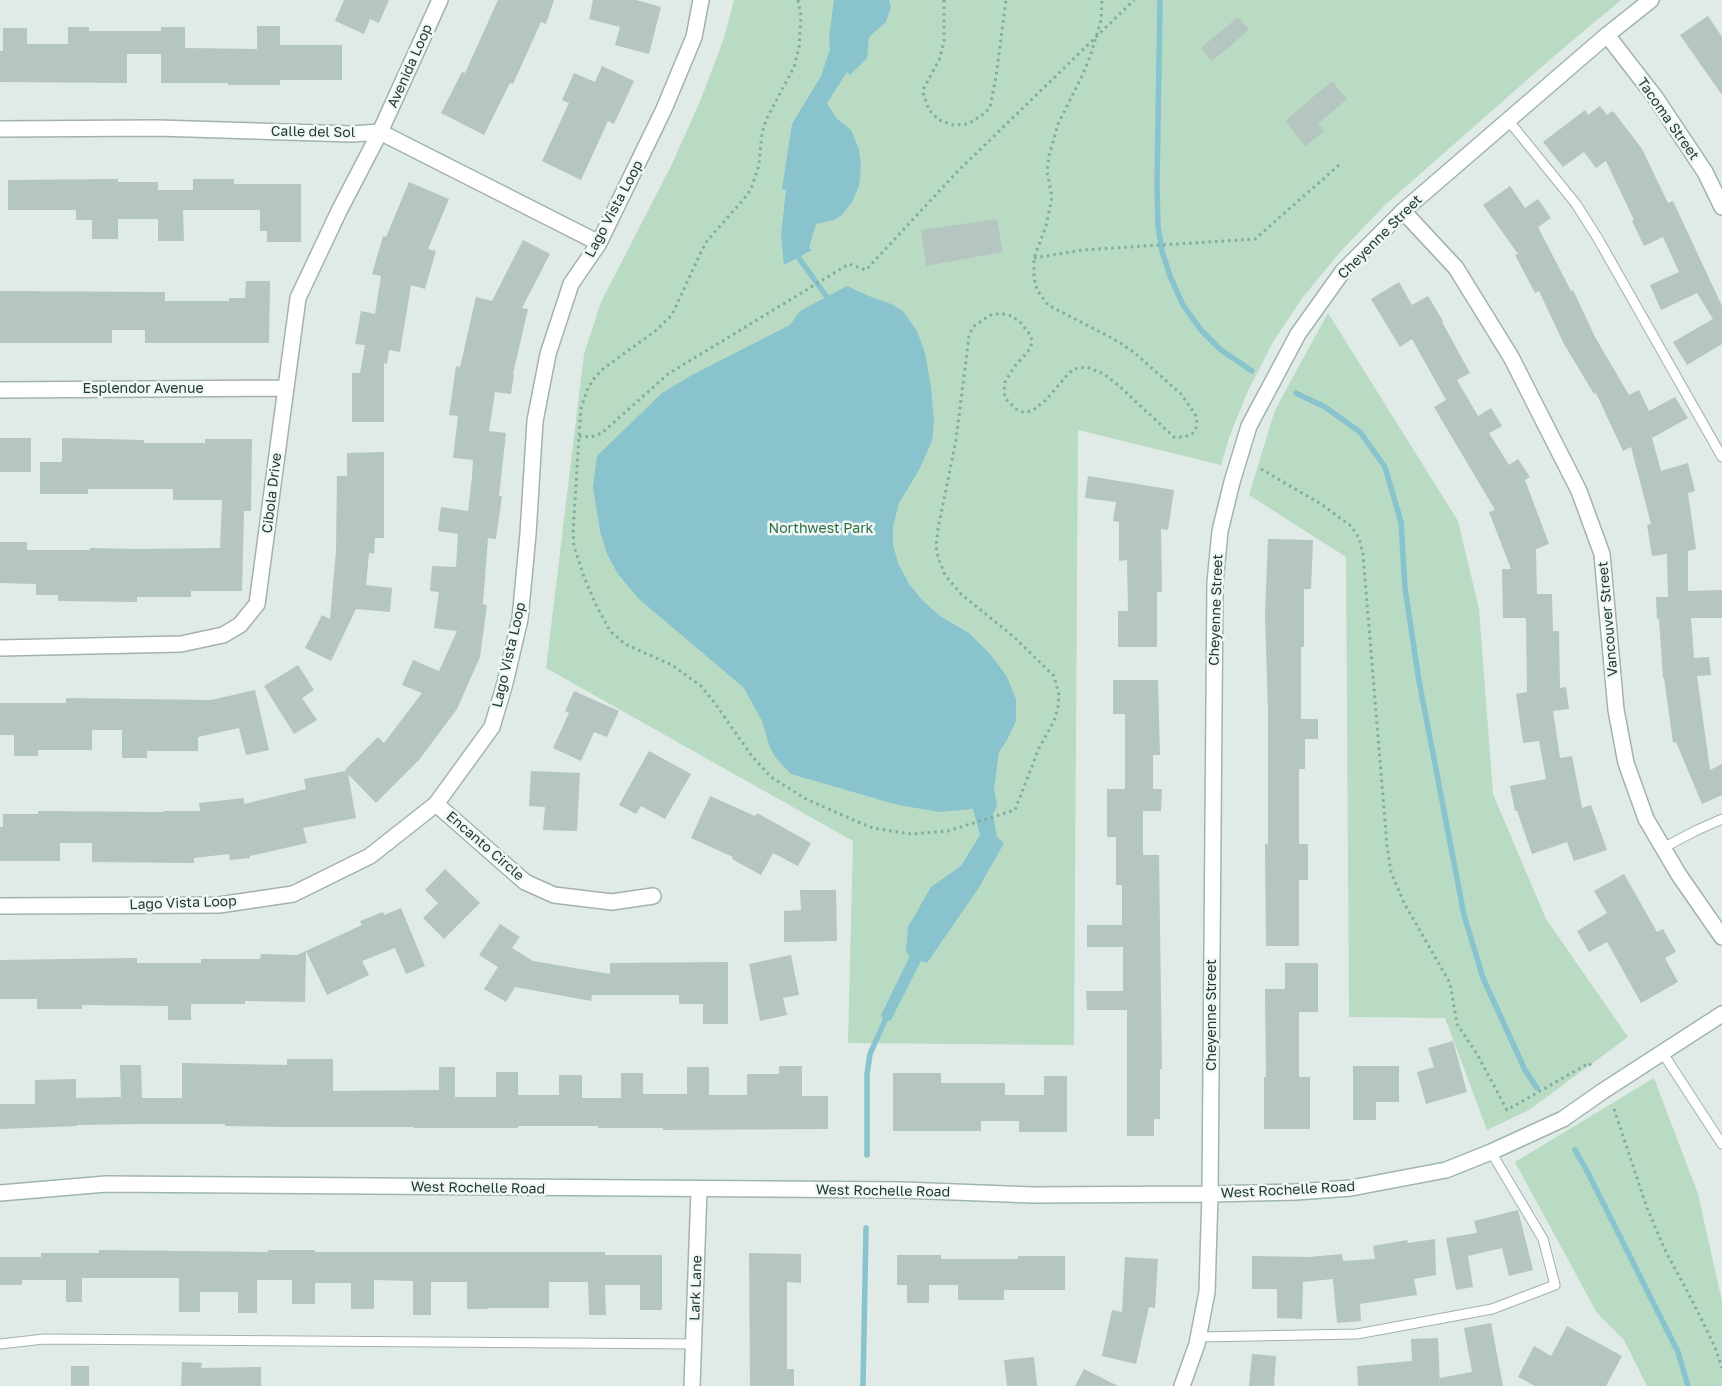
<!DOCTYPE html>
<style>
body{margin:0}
canvas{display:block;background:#e0eae6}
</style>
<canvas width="1722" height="1386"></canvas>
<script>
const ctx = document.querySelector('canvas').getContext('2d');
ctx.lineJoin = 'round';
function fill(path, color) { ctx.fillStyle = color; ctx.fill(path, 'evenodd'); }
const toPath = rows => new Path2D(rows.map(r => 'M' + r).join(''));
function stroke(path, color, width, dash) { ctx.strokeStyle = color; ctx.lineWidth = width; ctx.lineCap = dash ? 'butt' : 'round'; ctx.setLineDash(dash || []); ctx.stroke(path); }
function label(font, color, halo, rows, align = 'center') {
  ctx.font = font + ' "Golos Text",sans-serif'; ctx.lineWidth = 5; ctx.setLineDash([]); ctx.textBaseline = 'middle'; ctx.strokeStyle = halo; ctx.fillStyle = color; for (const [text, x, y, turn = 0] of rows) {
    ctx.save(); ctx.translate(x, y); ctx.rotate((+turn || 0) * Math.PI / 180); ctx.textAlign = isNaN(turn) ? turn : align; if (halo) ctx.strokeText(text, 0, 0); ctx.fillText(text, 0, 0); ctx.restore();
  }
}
const green = toPath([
 [734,0,1621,0,1561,50,1386,204,1342,250,1303,297,1273,342,1247,393,1229,438,1221,465,1078,430,1074,1045,848,1043,853,841,546,668,584,354,601,302,672,164,701,99,724,38],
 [1328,313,1458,521,1479,609,1493,794,1546,919,1628,1037,1529,1110,1487,1130,1445,1018,1349,1017,1346,557,1249,495,1275,410],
 [1654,1078,1698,1194,1722,1301,1722,1386,1647,1386,1624,1340,1597,1313,1515,1162]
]);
const water = toPath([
 [834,0,889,0,891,7,886,22,869,37,867,58,850,75,847,72,827,103,836,118,851,130,859,149,861,166,859,186,852,202,841,216,834,220,816,224,809,248,812,250,784,265,781,235,786,190,782,189,792,124,821,76,830,49,829,38],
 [847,286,869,296,891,304,903,311,917,331,925,353,931,387,934,422,932,441,919,470,899,503,893,526,893,545,898,563,909,584,922,600,940,616,969,633,989,653,1006,675,1016,699,1016,721,1007,740,999,752,994,789,997,806,993,814,997,837,1004,843,978,889,947,934,927,963,921,961,891,1020,884,1022,881,1015,910,956,906,952,908,927,931,887,961,866,980,835,973,809,940,812,898,805,791,774,776,758,770,748,762,721,744,688,639,599,618,574,607,554,600,531,593,487,597,456,662,393,692,375,790,325,800,311]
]);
const stream = toPath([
 [1160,0,1157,186,1158,226,1162,251,1170,276,1183,305,1201,330,1221,350,1252,371],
 [796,251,798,257,827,297,828,304],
 [1296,393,1325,407,1360,432,1385,467,1401,522,1405,588,1419,681,1464,915,1483,978,1525,1070,1537,1088],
 [1575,1150,1587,1171,1678,1352,1688,1386],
 [867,1155,867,1074,870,1054,887,1016],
 [863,1386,866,1228]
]);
const building = toPath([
 [344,0,389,0,379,23,370,19,364,34,335,21],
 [498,0,554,0,546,24,541,22,513,84,510,83,484,135,441,113,462,72,465,73],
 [593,0,636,0,661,7,649,54,615,45,620,27,589,19],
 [1708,16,1722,37,1722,95,1680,35],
 [1238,17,1249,30,1212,61,1201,48],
 [257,26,280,26,280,45,342,45,342,80,280,80,280,85,228,85,228,83,161,83,161,54,127,54,127,83,0,82,0,51,3,51,3,28,27,28,27,44,68,44,68,27,89,27,89,31,161,31,161,27,185,27,185,48,257,49],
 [602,66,634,81,614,124,608,121,581,180,542,161,569,103,562,100,574,73,595,82],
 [1332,81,1347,99,1318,124,1324,131,1305,146,1285,121],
 [1600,106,1607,115,1613,111,1642,149,1668,203,1673,201,1722,306,1722,344,1687,365,1673,342,1713,319,1697,293,1661,310,1650,285,1679,272,1663,237,1644,246,1632,221,1634,220,1606,161,1596,168,1584,152,1563,167,1543,142,1585,110,1588,115],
 [118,179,118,182,158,182,158,190,193,190,193,179,234,179,234,184,301,184,301,242,267,242,267,231,260,231,260,210,183,210,184,241,158,241,158,219,118,219,118,239,92,239,92,220,76,220,76,210,8,210,8,180],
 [409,182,449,199,428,249,436,251,425,289,411,285,400,352,389,350,387,364,384,363,384,422,352,422,352,373,360,373,365,345,355,344,361,311,375,314,381,276,372,274,383,236,386,237],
 [1510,186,1525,208,1538,199,1551,218,1538,227,1571,291,1573,290,1595,337,1629,395,1639,390,1649,411,1675,397,1688,418,1652,438,1661,471,1688,463,1695,491,1688,493,1696,549,1688,551,1688,591,1722,590,1722,618,1691,618,1694,658,1709,657,1711,675,1697,676,1710,770,1722,764,1722,795,1702,804,1676,742,1673,743,1664,678,1663,678,1659,619,1657,619,1656,597,1668,597,1667,554,1652,556,1647,525,1651,524,1631,447,1623,451,1596,393,1594,394,1564,344,1539,291,1535,293,1515,255,1518,254,1483,205],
 [997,219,1003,252,926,266,921,230],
 [523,240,550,254,522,308,528,309,513,374,514,374,511,394,495,392,489,431,506,433,499,496,502,496,496,539,488,538,483,604,487,605,480,657,457,709,419,760,376,803,348,774,356,818,303,828,307,843,250,856,250,858,230,860,229,854,194,858,194,863,92,862,92,843,60,843,60,861,0,861,0,827,3,827,3,814,38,814,38,811,164,812,164,811,200,811,199,803,244,798,244,804,306,789,304,779,346,771,345,770,378,737,384,743,422,693,402,685,413,660,439,671,457,631,434,628,439,592,430,591,432,566,456,567,458,534,438,531,441,507,468,511,472,477,473,460,453,458,458,416,449,415,456,366,460,367,476,297,492,301],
 [246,281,270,281,269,343,145,343,145,330,112,330,112,343,0,343,0,291,165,292,165,301,229,301,229,298,245,298],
 [1399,282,1412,305,1428,296,1443,321,1442,322,1470,373,1457,380,1478,416,1491,408,1502,426,1489,433,1509,465,1518,459,1530,477,1525,480,1549,544,1536,549,1537,594,1552,594,1553,631,1559,631,1560,688,1566,687,1569,709,1553,711,1560,758,1572,756,1582,808,1591,805,1607,850,1574,861,1567,842,1532,854,1517,811,1515,811,1510,786,1546,779,1539,741,1523,743,1516,694,1527,692,1526,618,1503,618,1502,569,1511,569,1489,512,1495,510,1434,407,1446,400,1412,339,1400,347,1371,299],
 [0,438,31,438,31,472,0,472],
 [62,438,144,440,144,443,205,443,205,439,252,439,251,511,244,511,242,591,191,591,191,597,137,597,137,602,58,601,58,595,36,595,36,584,0,583,0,542,27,542,27,550,90,550,90,548,138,549,220,548,222,500,173,500,173,489,88,489,88,494,40,494,40,462,62,462],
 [384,452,384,538,375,538,374,554,369,553,366,585,392,588,390,612,356,609,331,661,305,648,322,615,330,619,336,550,337,476,347,476,347,453],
 [1088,476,1174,490,1168,530,1161,529,1162,592,1157,592,1157,647,1118,647,1118,611,1128,611,1127,560,1119,561,1119,522,1113,521,1116,502,1085,498],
 [1268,539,1313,540,1311,589,1304,589,1304,647,1301,647,1301,719,1318,719,1318,739,1305,739,1305,769,1299,769,1299,844,1308,844,1308,880,1299,880,1299,946,1266,946,1265,844,1268,844,1268,711,1265,615],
 [298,665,314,690,302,698,317,720,294,734,264,686],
 [1113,680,1158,680,1160,755,1153,755,1153,789,1162,789,1161,811,1143,811,1143,855,1159,855,1162,1069,1160,1069,1160,1119,1154,1119,1154,1136,1127,1136,1127,1010,1087,1010,1086,991,1123,991,1123,947,1087,947,1087,925,1122,925,1122,885,1116,885,1116,837,1107,837,1107,789,1125,789,1125,714,1113,714],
 [255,690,269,750,246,755,239,728,198,737,198,751,147,751,147,758,122,758,122,730,92,730,92,750,38,750,38,756,14,756,14,735,0,735,0,703,66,703,66,698,211,700],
 [574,691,619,711,607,737,594,732,581,761,553,748,569,713,565,711],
 [649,751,691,774,665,819,641,806,636,814,619,805],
 [531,771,580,773,577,831,543,830,545,807,529,806],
 [710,796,755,816,757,813,811,843,798,866,773,853,761,875,732,859,733,857,691,838],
 [445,869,480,903,444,939,423,918,438,903,425,890],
 [1624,874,1657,932,1663,929,1676,952,1665,958,1678,982,1641,1003,1607,942,1589,952,1577,931,1607,913,1594,891],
 [800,890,836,890,837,941,784,942,784,911,801,910],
 [401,908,425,966,406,974,395,948,362,961,369,975,327,995,306,951,305,1002,245,1001,245,1004,191,1004,191,1020,168,1020,168,1006,82,1005,82,1009,37,1009,37,999,0,999,0,960,137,958,137,963,201,963,201,959,260,959,261,954,297,955,362,925,360,921,383,912,384,915],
 [500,924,520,937,512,948,533,961,610,974,610,963,728,962,728,1024,703,1024,703,1004,679,1004,679,995,592,995,591,1001,515,987,506,1002,484,989,498,967,479,955],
 [791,955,799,995,783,998,787,1015,760,1021,749,964],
 [1285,963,1318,963,1318,1012,1299,1012,1299,1077,1310,1077,1310,1129,1264,1129,1264,1077,1266,1077,1265,989,1285,989],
 [1453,1041,1467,1092,1426,1104,1417,1072,1434,1067,1428,1048],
 [287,1059,333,1059,333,1091,439,1090,439,1067,455,1067,455,1097,496,1097,496,1072,518,1072,518,1095,559,1095,559,1075,582,1075,582,1098,621,1098,621,1073,643,1073,643,1094,687,1094,687,1067,709,1067,709,1095,747,1095,747,1074,779,1074,779,1066,802,1066,802,1096,828,1096,828,1129,663,1130,663,1128,598,1128,598,1126,518,1126,518,1128,414,1128,414,1127,287,1127,225,1126,225,1124,142,1124,77,1125,77,1126,0,1129,0,1104,35,1104,35,1080,76,1079,76,1098,121,1097,120,1065,141,1065,142,1098,182,1098,182,1063,287,1065],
 [1353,1066,1399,1066,1399,1102,1376,1102,1376,1120,1353,1120],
 [893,1073,941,1073,941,1083,1005,1083,1005,1095,1044,1095,1044,1076,1067,1076,1067,1132,1019,1132,1019,1121,981,1121,981,1131,893,1131],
 [1518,1210,1533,1270,1509,1276,1502,1248,1468,1256,1473,1287,1456,1290,1446,1238,1477,1233,1474,1221],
 [1435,1239,1436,1275,1414,1279,1417,1295,1360,1304,1361,1321,1337,1323,1333,1279,1303,1282,1302,1319,1277,1318,1277,1289,1252,1289,1252,1256,1309,1257,1342,1254,1343,1261,1375,1259,1373,1246,1407,1240,1408,1243],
 [99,1250,268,1252,268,1250,315,1250,315,1252,605,1252,605,1255,662,1255,662,1310,640,1310,640,1285,605,1285,606,1315,589,1315,588,1282,549,1282,549,1308,488,1308,488,1309,467,1309,467,1282,431,1282,431,1315,413,1315,413,1281,374,1280,374,1309,351,1309,351,1283,315,1283,315,1304,292,1304,292,1280,257,1280,257,1313,238,1313,238,1292,200,1292,200,1312,179,1312,179,1278,82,1278,82,1302,66,1302,66,1280,22,1280,22,1285,0,1285,0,1257,41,1257,41,1253,99,1253],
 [749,1253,801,1254,801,1283,787,1282,787,1369,794,1369,794,1386,750,1386],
 [897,1255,941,1255,941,1259,1018,1259,1018,1256,1065,1256,1065,1290,1004,1290,1004,1300,958,1300,958,1285,929,1285,929,1303,907,1303,907,1285,897,1285],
 [1125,1257,1158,1259,1155,1308,1149,1307,1136,1364,1102,1356,1112,1310,1122,1312],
 [1491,1323,1503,1386,1440,1386,1440,1378,1472,1372,1464,1328],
 [1567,1326,1622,1356,1606,1386,1535,1386,1518,1377,1534,1346,1551,1356],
 [1438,1338,1440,1386,1358,1386,1357,1366,1412,1361,1411,1339],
 [1252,1354,1276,1356,1274,1386,1249,1386],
 [1034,1357,1037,1386,1007,1386,1004,1360],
 [182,1362,202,1363,201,1368,261,1367,261,1386,181,1386],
 [71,1366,89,1366,89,1386,71,1386],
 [1084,1369,1118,1386,1075,1386]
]);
const path = toPath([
 [798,0,801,16,799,48,794,67,766,120,762,133,759,165,751,189,743,200,707,241,701,252,672,315,654,332,604,368,595,377,588,388,581,408,579,436,573,533,574,546,584,577,596,605,610,631,625,644,672,665,701,686,714,702,751,755,771,777,806,799,858,822,873,828,911,834,948,831,1015,810,1039,748,1054,721,1058,708,1059,695,1054,676,1014,637,961,594,945,575,938,557,936,545,938,529,956,440,969,336,973,327,987,317,993,314,1003,314,1012,316,1021,323,1031,336,1032,342,1030,349,1015,366,1005,382,1004,391,1005,398,1016,409,1023,412,1032,411,1046,400,1068,374,1074,369,1087,367,1104,374,1118,385,1174,437,1185,437,1192,434,1196,428,1197,420,1195,414,1181,394,1136,354,1122,344,1108,336,1048,305,1037,290,1034,277,1034,258,1046,226,1052,197,1047,171,1049,156,1058,124,1083,74,1091,54,1101,20,1102,0],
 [944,0,944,41,940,58,924,88,923,93,929,110,939,120,953,125,968,124,985,113,990,107,996,77,1006,0],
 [1034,258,1083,250,1255,239,1339,165],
 [579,436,591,437,602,433,668,374,849,264,866,270,955,174,1134,0],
 [1261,469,1321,504,1351,526,1359,538,1363,554,1387,846,1391,872,1404,903,1450,983,1457,1024,1477,1054,1507,1110,1589,1063,1592,1067],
 [1614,1109,1647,1208,1665,1250,1694,1304,1715,1347,1722,1368]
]);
const lane = toPath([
 [1508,120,1576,204,1597,237,1722,457],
 [1663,848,1697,830,1722,819],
 [1662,1052,1722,1144],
 [1199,1337,1357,1334,1492,1309,1555,1285,1543,1239,1491,1152],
 [0,1344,44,1339,694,1344]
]);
const street = toPath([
 [1607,35,1655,97,1705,172,1722,207],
 [0,129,158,128,352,134,380,132,599,243],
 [1403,211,1456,268,1511,357,1579,491,1602,554,1616,710,1626,763,1646,819,1679,875,1722,937],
 [0,390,285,388],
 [0,648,181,644,223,635,240,625,257,604,298,298,339,211,380,132,440,0],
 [436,804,525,882,554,895,612,902,653,896],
 [0,906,219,905,293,894,370,856,436,804,492,727,505,683,520,619,528,534,535,421,548,354,571,284,599,243,664,109,694,37,701,0],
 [692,1386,699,1190]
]);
const secondary = toPath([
 [0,1193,106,1184,902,1190,1033,1195,1210,1194,1296,1192,1351,1188,1446,1170,1491,1152,1563,1119,1603,1091,1722,1014],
 [1182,1386,1197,1344,1207,1292,1210,1194,1215,583,1220,531,1232,482,1249,426,1298,334,1343,271,1403,211,1607,35,1651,0]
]);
const streetNames = [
 ["Avenida Loop",410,66,-66],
 ["Tacoma Street",1668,119,55],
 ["Calle del Sol",313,132,1],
 ["Lago Vista Loop",614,209,-62],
 ["Cheyenne Street",1380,237,-45],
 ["Esplendor Avenue",143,389],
 ["Cibola Drive",272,493,-83],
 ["Cheyenne Street",1216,610,-88],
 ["Vancouver Street",1608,619,-95],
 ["Lago Vista Loop",509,655,-77],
 ["Encanto Circle",485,846,41],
 ["Lago Vista Loop",183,903,-2],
 ["Cheyenne Street",1212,1015,-90],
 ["West Rochelle Road",478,1188,1],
 ["West Rochelle Road",1288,1190,-3],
 ["West Rochelle Road",883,1191,1],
 ["Lark Lane",696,1288,-88]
];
const parkNames = [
 ["Northwest Park",821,529]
];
fill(green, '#b9dbc3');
fill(water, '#89c3ce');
stroke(stream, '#89c3ce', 5.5);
fill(building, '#b5c5bf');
stroke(lane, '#a3b2ad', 11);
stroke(street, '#a3b2ad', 18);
stroke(secondary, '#9fb6ae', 18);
stroke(path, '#81ada0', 3, [2.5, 4]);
stroke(lane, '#fff', 9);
stroke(street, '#fff', 15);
stroke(secondary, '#fff', 15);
label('14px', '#213a34', '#f0f7f4', streetNames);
label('14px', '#2d6f47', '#f0f7f4', parkNames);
</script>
